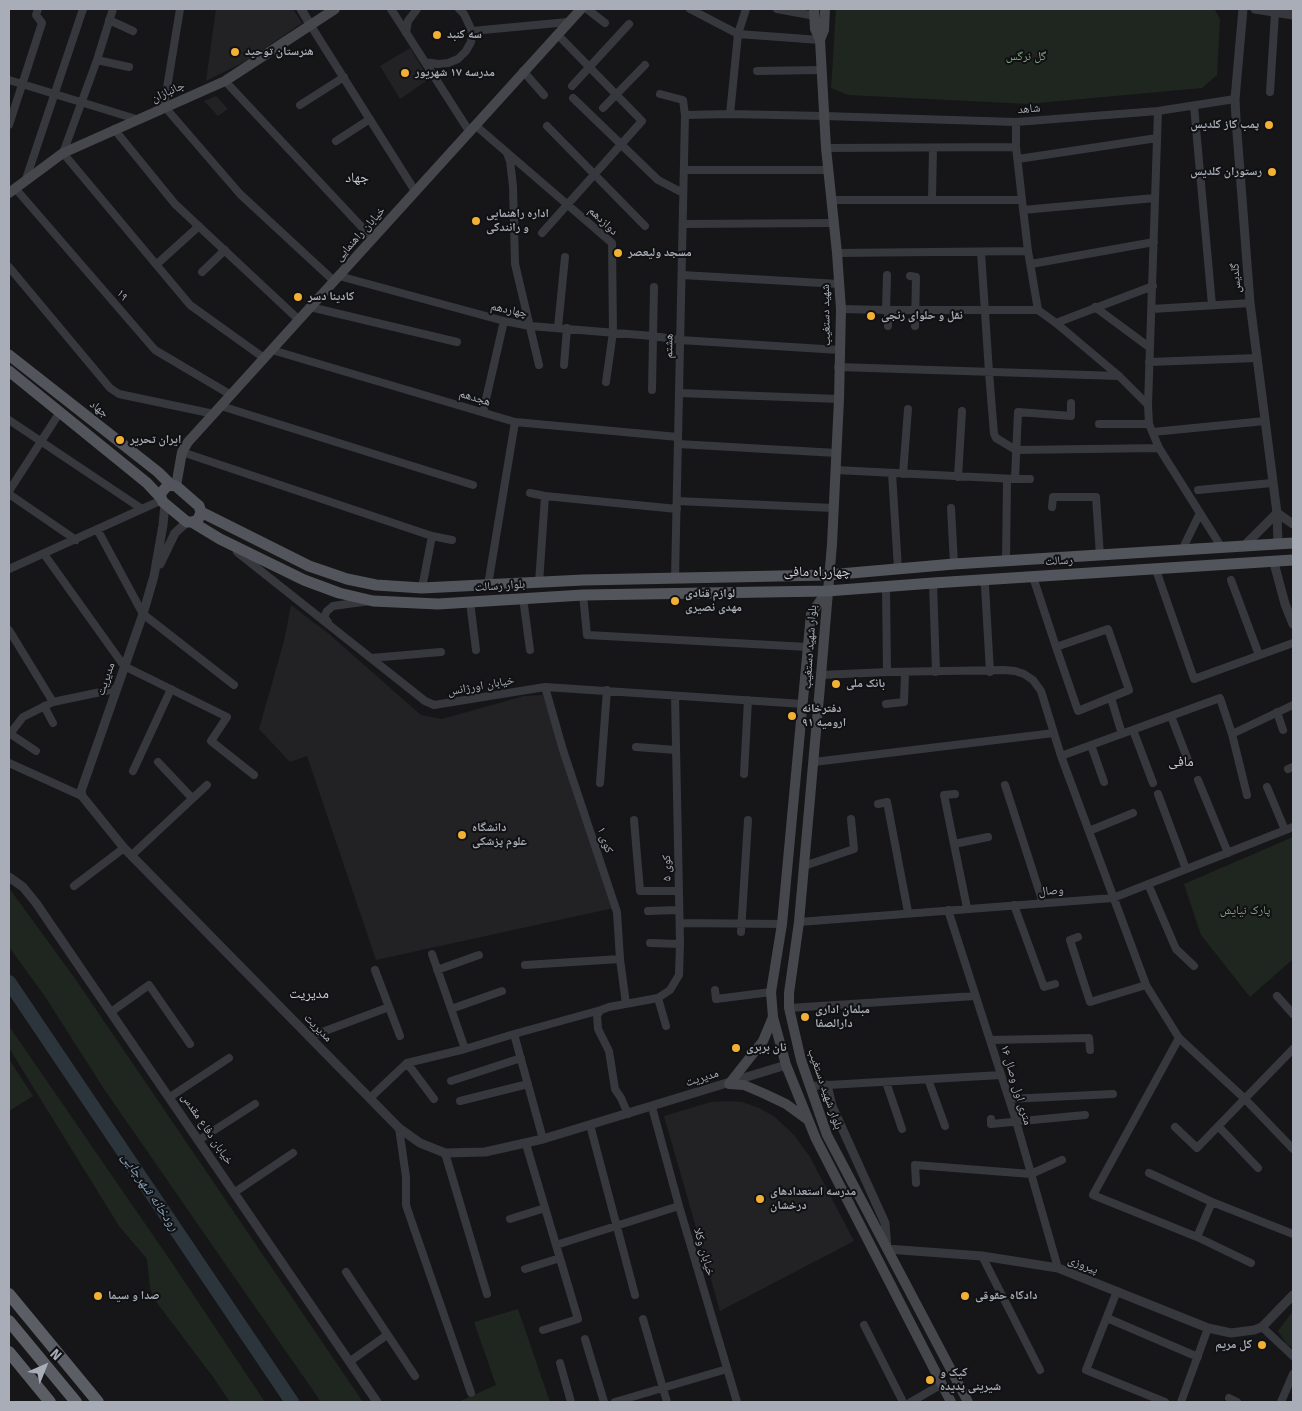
<!DOCTYPE html>
<meta charset="utf-8">
<style>
body{margin:0}
#map{position:relative;width:1302px;height:1411px;overflow:hidden;background:#161618;font-family:"Fira Sans",sans-serif}
canvas{display:block}
.frame{position:absolute;inset:0;border:10px solid #a8adb8;pointer-events:none}
.north{position:absolute;left:20px;top:1341px;width:50px;height:50px;-webkit-text-stroke:4px #111113;paint-order:stroke;rotate:44deg;font-size:14px;font-weight:700;line-height:20px;text-align:center;color:#a8adb8}
.north::after{content:'';display:block;margin:auto;width:18px;height:22px;background:#a8adb8;clip-path:polygon(50% 0,100% 100%,50% 72%,0 100%)}
</style>
<div id="map">
<canvas width="1302" height="1411"></canvas>
<div class="frame"></div>
<div class="north">N</div>
</div>
<script>
const ctx = document.querySelector('canvas').getContext('2d');
ctx.lineJoin = 'round';
function fill(path, color) { ctx.fillStyle = color; ctx.fill(path, 'evenodd'); }
const toPath = rows => new Path2D(rows.map(r => 'M' + r).join(''));
function stroke(path, color, width, dash) { ctx.strokeStyle = color; ctx.lineWidth = width; ctx.lineCap = dash ? 'butt' : 'round'; ctx.setLineDash(dash || []); ctx.stroke(path); }
function label(font, color, halo, rows, align = 'center') {
  ctx.font = font + ' "Fira Sans","Noto Naskh Arabic",sans-serif'; ctx.lineWidth = 4; ctx.setLineDash([]); ctx.textBaseline = 'middle'; ctx.strokeStyle = halo; ctx.fillStyle = color; for (const [text, x, y, turn = 0] of rows) {
    ctx.save(); ctx.translate(x, y); ctx.rotate((+turn || 0) * Math.PI / 180); ctx.textAlign = isNaN(turn) ? turn : align; if (halo) ctx.strokeText(text, 0, 0); ctx.fillText(text, 0, 0); ctx.restore();
  }
}
const built = toPath([
 [216,9,293,9,302,23,246,61,206,81],
 [410,48,429,79,400,99,380,66],
 [216,96,228,109,218,116,204,101],
 [291,605,329,634,421,715,442,719,524,696,543,695,614,908,376,960,307,756,290,762,259,729,284,641],
 [727,1101,742,1102,759,1108,775,1117,794,1135,810,1157,854,1241,720,1311,664,1116,711,1102]
]);
const green = toPath([
 [836,9,1205,9,1215,10,1220,19,1217,75,1202,88,1028,104,848,95,831,88],
 [1293,837,1293,961,1292,960,1250,997,1201,935,1184,884],
 [9,888,76,980,363,1402,321,1402,104,1089,44,995,9,947],
 [9,1026,170,1260,265,1402,230,1402,213,1377,154,1299,150,1288,147,1259,119,1226,9,1048],
 [9,1059,33,1096,9,1111],
 [518,1309,550,1402,458,1402,496,1385,474,1322],
 [1293,1311,1293,1346,1292,1348,1286,1343,1278,1331]
]);
const river = toPath([
 [9,982,292,1402]
]);
const minor = toPath([
 [113,9,97,60,63,153,190,305,264,358],
 [180,9,164,106,240,194,334,281],
 [391,9,469,131],
 [587,9,605,23],
 [690,9,738,34,820,40],
 [777,9,815,16],
 [109,20,133,31],
 [311,26,415,191],
 [472,31,568,22],
 [406,33,408,21,417,9],
 [97,60,129,67],
 [425,62,438,64,448,63,458,59,466,51,471,42,472,31,464,14,459,9],
 [523,71,544,95],
 [757,71,821,70],
 [9,80,136,119],
 [225,81,372,238],
 [572,86,629,24],
 [1270,92,1275,13],
 [660,94,683,100,685,115,675,578],
 [573,98,658,180,683,193],
 [300,105,344,77],
 [1194,106,1212,305],
 [603,108,645,65],
 [1158,111,1148,405,1149,424,1159,448,1222,548],
 [730,114,738,34,746,9],
 [685,115,730,114,824,116,1016,122,1158,111,1235,99],
 [1016,122,1016,147,1022,200,1028,251,1038,310,1056,323,1119,376,1148,405],
 [9,125,42,23,36,15,38,9],
 [475,125,612,243,613,332,606,382],
 [547,126,645,226],
 [114,129,175,204,299,320],
 [336,141,370,119],
 [826,148,1016,147],
 [507,153,510,161,513,186,515,264,539,365],
 [1018,159,1157,138],
 [684,170,828,170],
 [26,179,83,9],
 [15,188,155,350,231,395],
 [832,200,1022,200],
 [932,200,933,148],
 [1023,210,1155,198],
 [683,224,833,223],
 [542,233,642,121,557,34],
 [981,252,989,372,994,434,996,438,1016,450,1159,448],
 [837,253,1028,251],
 [157,264,199,226],
 [1031,264,1154,242],
 [9,267,110,388,119,394,214,414],
 [202,272,225,250],
 [682,275,839,284],
 [339,276,504,321,530,326,653,336,680,340,839,350],
 [910,276,916,277,915,326],
 [310,307,457,342],
 [1095,307,1149,347],
 [841,309,886,310,1038,310],
 [1152,309,1250,303],
 [886,310,887,275],
 [1056,323,1153,286],
 [888,326,888,310],
 [558,327,565,257],
 [272,350,515,422,678,437],
 [1149,362,1257,358],
 [564,365,567,328],
 [838,367,1119,376],
 [652,390,654,287],
 [679,393,839,399],
 [221,406,473,485],
 [483,412,504,321],
 [9,420,142,509],
 [1099,424,1149,424],
 [1153,432,1265,421],
 [678,444,837,453],
 [182,452,432,536,452,540],
 [836,470,1015,479,1018,412,1071,416,1071,403],
 [892,473,898,569],
 [903,474,908,409],
 [958,477,962,411],
 [1015,479,1030,479],
 [1198,490,1272,483],
 [9,491,60,412],
 [530,493,545,496,677,509],
 [9,494,76,540],
 [677,501,833,508],
 [1052,507,1053,497,1096,497,1100,556],
 [951,508,954,564],
 [97,529,143,614,234,685],
 [1182,550,1200,513],
 [237,552,425,701,434,705,545,687,803,704],
 [44,554,124,666,227,717,211,741,254,775],
 [1006,562,1007,480],
 [9,569,162,500],
 [1156,570,1194,679,1293,643],
 [1033,577,1056,647,1078,711,1129,690,1108,629,1056,647],
 [982,580,985,586,990,672],
 [1231,580,1259,655],
 [539,583,545,496],
 [933,583,936,672],
 [488,585,515,422],
 [886,586,887,672],
 [422,588,432,536],
 [583,595,587,635,808,647],
 [523,598,530,650],
 [470,602,476,650],
 [328,622,324,617,327,611,333,606,370,601],
 [9,630,53,702],
 [371,658,441,652],
 [821,675,887,672,1004,670,1015,671,1024,674,1033,680,1041,691,1061,756,1146,985,1179,1038,1245,1099,1293,1149],
 [545,687,563,750,617,912,620,959,626,1004],
 [1111,698,1122,734],
 [886,704,904,702,905,673],
 [44,706,53,723],
 [1277,712,1283,730],
 [1171,716,1189,763],
 [1133,730,1153,783],
 [9,733,36,751],
 [1232,734,1293,705],
 [9,735,23,717,53,702,115,689],
 [1091,745,1104,782],
 [636,747,676,750],
 [1061,756,1220,698,1232,734,1247,795],
 [158,762,192,798],
 [814,762,1054,733],
 [9,763,82,796],
 [1288,769,1293,767],
 [133,771,171,689],
 [744,774,748,700],
 [1198,780,1228,853],
 [600,783,607,690],
 [1005,785,1043,903],
 [1267,787,1285,830],
 [955,794,944,795,967,908],
 [1158,794,1186,869],
 [878,804,887,802,908,912],
 [634,820,640,891,678,891],
 [1089,831,1133,813],
 [954,844,988,837],
 [132,855,207,785],
 [804,866,854,849,851,819],
 [1148,884,1176,949,1194,966],
 [74,886,124,848],
 [1014,905,1044,987,1055,984],
 [948,910,1016,1121,1058,1268],
 [648,911,679,910],
 [799,922,1113,898,1293,827],
 [680,923,782,924],
 [741,932,748,820],
 [1078,937,1070,940,1090,1002,1146,985],
 [650,943,680,944],
 [432,954,465,1049],
 [525,965,620,959],
 [375,970,400,1036],
 [437,970,479,955],
 [715,990,716,999,771,992],
 [1277,996,1293,1014],
 [658,998,666,1026],
 [789,1008,975,996],
 [451,1009,502,991],
 [111,1012,149,985,190,1044],
 [514,1034,543,1139],
 [309,1037,389,1007],
 [1179,1038,1093,1195,1197,1237,1251,1263],
 [990,1040,1089,1038,1090,1050],
 [407,1063,434,1099],
 [928,1079,945,1126],
 [451,1081,521,1058],
 [886,1082,902,1129],
 [811,1086,1001,1075],
 [170,1097,229,1058],
 [370,1098,407,1063,465,1049,514,1034,601,1010],
 [1009,1099,1113,1094],
 [460,1101,528,1084],
 [652,1107,679,1206,737,1402],
 [628,1114,621,1098,615,1089,609,1051,598,1029,597,1015,601,1010,609,1007,658,998,670,990,679,975,680,944,675,696],
 [991,1119,991,1124,1085,1115],
 [590,1125,635,1295],
 [1175,1127,1197,1148,1293,1049],
 [1219,1127,1258,1168],
 [399,1128,406,1177,406,1205,409,1214,471,1393],
 [199,1140,255,1104],
 [526,1144,578,1319,543,1330],
 [445,1153,487,1294],
 [1149,1173,1212,1202,1293,1234],
 [916,1183,915,1165,1031,1174,1062,1160],
 [235,1192,293,1153],
 [510,1219,545,1208],
 [1197,1237,1212,1202],
 [556,1245,679,1206],
 [982,1256,1040,1370],
 [525,1269,560,1258],
 [346,1272,415,1376],
 [1117,1291,1086,1370,1165,1402],
 [1107,1318,1198,1357],
 [643,1319,667,1402],
 [864,1325,903,1402],
 [1262,1327,1293,1356],
 [585,1339,604,1402],
 [349,1362,387,1335],
 [560,1363,571,1402],
 [1229,1398,1237,1402],
 [615,1402,727,1369],
 [911,1402,942,1384],
 [1181,1402,1208,1328],
 [1281,1402,1293,1374]
]);
const tertiary = toPath([
 [301,9,311,26],
 [1243,9,1235,99,1236,119,1250,303,1277,513,1278,544],
 [1255,9,1293,15],
 [165,504,163,525,154,576,143,614,81,791,82,796,124,848,399,1128,420,1143,445,1153,485,1152,543,1139,786,1065],
 [1243,547,1277,513,1293,524],
 [1274,563,1285,604,1293,624],
 [160,564,175,533,187,522],
 [9,877,23,887,36,903,377,1402],
 [827,1085,832,1106,885,1223,887,1249,982,1256,1058,1268,1208,1328,1231,1333,1254,1330,1262,1327,1293,1295]
]);
const secondary = toPath([
 [814,9,815,29,820,40,826,148,837,253,841,309,839,399,832,544,821,675,799,922,789,993,789,1008,801,1060,827,1135,968,1402],
 [820,40,824,30,825,9],
 [9,193,63,153,225,81,335,9],
 [176,486,182,452,188,442,581,9],
 [827,591,811,614,782,924,771,992,773,1017,786,1065,816,1139,951,1402],
 [729,1084,744,1085,765,1094,786,1104,808,1120],
 [729,1084,763,1041,773,1017]
]);
const primary = toPath([
 [9,355,158,472,171,485],
 [9,371,147,483,161,498],
 [168,485,176,486,199,506,201,512,198,520,192,522,187,522,163,502,161,498,161,493,168,485],
 [201,512,309,566,347,579,376,585,422,588,583,580,828,575,954,564,1293,543],
 [192,522,220,539,304,580,339,593,373,601,438,604,583,595,827,591,933,583,1293,560]
]);
const trunk = toPath([
 [9,1294,98,1402],
 [9,1321,76,1402],
 [9,1352,50,1402]
]);
const markers = [
 [437,35,5,"#f2b134"],
 [235,52,5,"#f2b134"],
 [405,73,5,"#f2b134"],
 [1269,125,5,"#f2b134"],
 [1272,172,5,"#f2b134"],
 [476,221,5,"#f2b134"],
 [618,253,5,"#f2b134"],
 [298,297,5,"#f2b134"],
 [871,316,5,"#f2b134"],
 [120,440,5,"#f2b134"],
 [675,601,5,"#f2b134"],
 [836,684,5,"#f2b134"],
 [792,716,5,"#f2b134"],
 [462,835,5,"#f2b134"],
 [805,1017,5,"#f2b134"],
 [736,1048,5,"#f2b134"],
 [760,1199,5,"#f2b134"],
 [98,1296,5,"#f2b134"],
 [965,1296,5,"#f2b134"],
 [1262,1345,5,"#f2b134"],
 [930,1380,5,"#f2b134"]
];
const poiNames = [
 ["سه گنبد",447,35],
 ["هنرستان توحید",245,52],
 ["مدرسه ۱۷ شهریور",415,73],
 ["پمب گاز گلدیس",1259,125,"right"],
 ["رستوران گلدیس",1262,172,"right"],
 ["اداره راهنمایی",486,214],
 ["و رانندگی",486,228],
 ["مسجد ولیعصر",628,253],
 ["کادینا دسر",308,297],
 ["نقل و حلوای رنجی",881,316],
 ["ایران تحریر",130,440],
 ["لوازم قنادی",685,594],
 ["مهدی نصیری",685,608],
 ["بانک ملی",846,684],
 ["دفترخانه",802,709],
 ["۹۱ ارومیه",802,723],
 ["دانشگاه",472,828],
 ["علوم پزشکی",472,842],
 ["مبلمان اداری",815,1010],
 ["دارالصفا",815,1024],
 ["نان بربری",746,1048],
 ["مدرسه استعدادهای",770,1192],
 ["درخشان",770,1206],
 ["صدا و سیما",108,1296],
 ["دادگاه حقوقی",975,1296],
 ["گل مریم",1252,1345,"right"],
 ["کیک و",940,1373],
 ["شیرینی پدیده",940,1387]
];
const parkNames = [
 ["گل نرگس",1026,57],
 ["پارک نیایش",1245,911]
];
const streetNames = [
 ["جانبازان",168,92,-24],
 ["شاهد",1029,109,-4],
 ["دوازدهم",603,221,43],
 ["خیابان راهنمایی",360,234,-48],
 ["گلدیس",1236,278,-94],
 ["۱۹",122,295,49],
 ["چهاردهم",509,310,12],
 ["شهید دستغیب",826,315,-91],
 ["هشتم",669,346,-89],
 ["هجدهم",475,398,17],
 ["جهاد",99,409,38],
 ["رسالت",1059,561,-3],
 ["بلوار رسالت",500,586,-4],
 ["بلوار شهید دستغیب",810,647,-86],
 ["مدیریت",106,679,-71],
 ["خیابان اورژانس",481,686,-10],
 ["کوی ۱",605,840,71],
 ["کوی ۵",667,868,-91],
 ["وصال",1051,891,-4],
 ["مدیریت",318,1028,45],
 ["مدیریت",702,1078,-17],
 ["۱۶ متری اول وصال",1016,1085,73],
 ["بلوار شهید دستغیب",825,1089,71],
 ["خیابان دفاع مقدس",207,1129,56],
 ["خیابان وکلا",704,1252,74],
 ["پیروزی",1083,1265,21]
];
const neighbourhoodNames = [
 ["جهاد",357,178],
 ["چهارراه مافی",817,572],
 ["مافی",1181,762],
 ["مدیریت",309,994]
];
const waterNames = [
 ["رودخانه شهرچایی",150,1192,56]
];
fill(built, '#222225');
fill(green, '#1e261f');
stroke(river, '#2c353c', 14);
stroke(minor, '#37383d', 8);
stroke(tertiary, '#37383d', 9);
stroke(secondary, '#45474d', 10);
stroke(primary, '#53555c', 11);
stroke(trunk, '#5b5e65', 12);
for (const [x, y, r, color] of markers) { const dot = new Path2D(); dot.arc(x, y, r, 0, 2 * Math.PI); ctx.fillStyle = color; ctx.fill(dot); stroke(dot, '#111113', 2); }
label('bold 12px', '#a8adb8', '#111113', poiNames, 'left');
label('12px', '#7fa381', '#111113', parkNames);
label('12px', '#a8adb8', '#111113', streetNames);
label('14px', '#c9ccd4', '#111113', neighbourhoodNames);
label('italic 14px', '#7f9bb3', '#111113', waterNames);
</script>
